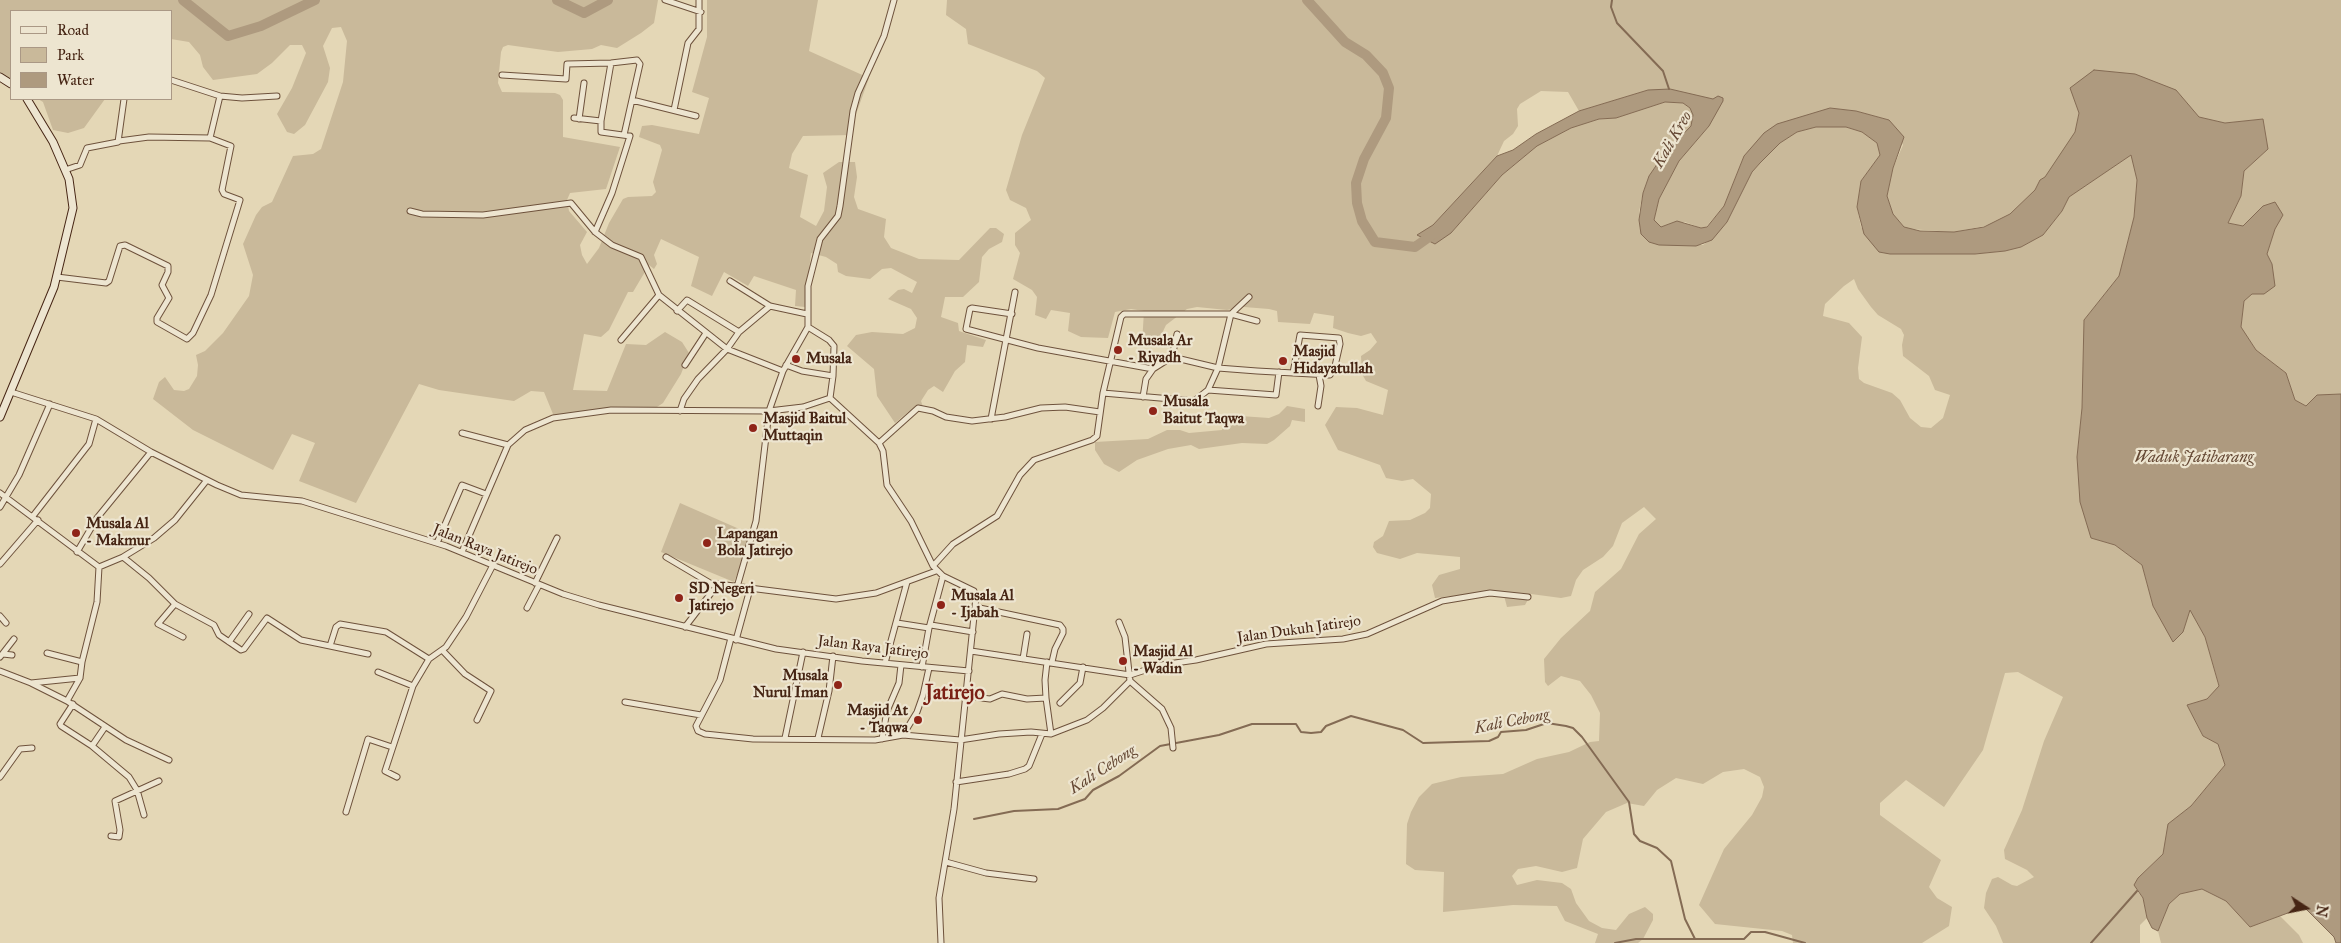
<!DOCTYPE html>
<style>
body{margin:0}
#map{position:relative;width:2341px;height:943px;overflow:hidden;background:#e4d7b6;font-family:"IM FELL Great Primer",serif}
canvas{display:block}
.legend{position:absolute;left:10px;top:10px;width:162px;height:90px;box-sizing:border-box;background:#ede5d0;border:1px solid #aa9885;margin:0;padding:6px 9px;list-style:none;font-size:15px;color:#462514}
.legend li{display:flex;align-items:center;gap:10px;height:25px}
.legend b{width:25px;border:1px solid #aa9885}
.north{position:absolute;left:2281px;top:883px;width:50px;height:50px;-webkit-text-stroke:4px #ede5d0;paint-order:stroke;rotate:101deg;font-size:14px;font-weight:700;line-height:20px;text-align:center;color:#462514}
.north::after{content:'';display:block;margin:auto;width:18px;height:22px;background:#462514;clip-path:polygon(50% 0,100% 100%,50% 72%,0 100%)}
</style>
<div id="map">
<canvas width="2341" height="943"></canvas>
<ul class="legend">
<li><b style="height:6px;background:#ede5d0"></b>Road</li>
<li><b style="height:14px;background:#c9b99a"></b>Park</li>
<li><b style="height:14px;background:#ae9a7f"></b>Water</li>
</ul>
<div class="north">N</div>
</div>
<script>
const ctx = document.querySelector('canvas').getContext('2d');
ctx.lineJoin = 'round';
function fill(path, color) { ctx.fillStyle = color; ctx.fill(path, 'evenodd'); }
const toPath = rows => new Path2D(rows.map(r => 'M' + r).join(''));
function stroke(path, color, width, dash) { ctx.strokeStyle = color; ctx.lineWidth = width; ctx.lineCap = dash ? 'butt' : 'round'; ctx.setLineDash(dash || []); ctx.stroke(path); }
function label(font, color, halo, rows, align = 'center') {
  ctx.font = font + ' "IM FELL Great Primer",serif'; ctx.lineWidth = 4.5; ctx.setLineDash([]); ctx.textBaseline = 'middle'; ctx.strokeStyle = halo; ctx.fillStyle = color; for (const [text, x, y, turn = 0] of rows) {
    ctx.save(); ctx.translate(x, y); ctx.rotate((+turn || 0) * Math.PI / 180); ctx.textAlign = isNaN(turn) ? turn : align; if (halo) ctx.strokeText(text, 0, 0); ctx.fillText(text, 0, 0); ctx.restore();
  }
}
const green = toPath([
 [0,0,658,0,654,23,641,33,617,48,601,45,592,49,558,52,508,45,503,47,501,52,498,83,502,92,555,93,560,95,563,100,563,137,620,147,606,189,570,193,567,200,569,211,587,232,580,245,582,255,587,264,599,248,609,223,623,199,628,197,652,196,656,192,653,182,662,150,660,145,639,137,642,126,652,125,699,134,709,98,692,92,707,37,707,0,818,0,809,51,869,78,855,117,852,135,803,136,792,154,789,168,808,175,800,217,816,226,824,211,827,187,823,173,839,162,855,162,857,177,854,197,858,209,886,219,884,237,891,248,919,259,959,260,990,228,996,228,1004,234,1002,242,989,249,982,257,979,282,963,297,945,297,941,317,958,323,959,331,986,340,983,347,967,345,965,362,955,371,943,392,934,386,928,390,921,401,923,407,918,406,908,412,895,423,877,396,874,369,847,346,856,335,872,332,903,334,915,328,917,318,911,309,888,299,898,290,904,289,912,293,917,282,891,268,882,269,870,279,846,276,838,272,837,264,826,257,811,253,805,307,795,306,796,290,754,276,748,286,724,272,712,296,691,286,699,257,661,239,654,255,657,264,654,269,649,265,633,292,628,292,609,330,601,337,584,334,573,390,607,391,626,344,646,345,665,332,682,342,689,353,681,374,663,403,654,409,607,408,555,419,544,392,531,391,514,401,439,390,419,384,356,503,299,481,315,443,292,434,273,470,193,430,153,399,159,382,165,377,174,390,184,391,189,389,197,376,198,365,196,355,205,351,223,333,249,296,253,275,243,244,256,215,262,207,272,202,293,156,313,154,321,149,343,82,347,41,341,27,332,28,323,46,330,68,328,82,305,125,294,134,287,132,277,114,292,88,306,53,302,45,290,45,272,63,257,74,213,80,203,67,200,55,189,42,171,39,171,11,11,11,11,81,0,74],
 [947,0,2341,0,2341,394,2317,395,2306,406,2295,400,2286,373,2256,350,2241,328,2244,301,2252,294,2264,294,2272,264,2267,254,2275,229,2283,215,2263,206,2243,226,2228,223,2241,196,2244,171,2268,149,2263,119,2225,123,2198,117,2176,90,2079,113,2075,132,2045,177,2040,180,2035,190,2010,214,1990,225,1954,232,1909,229,1904,227,1893,214,1887,196,1893,168,1903,145,1889,120,1856,111,1830,108,1744,156,1724,206,1706,227,1701,228,1685,222,1675,222,1661,227,1654,220,1659,199,1679,161,1709,126,1712,99,1648,90,1579,111,1568,92,1541,91,1520,104,1517,109,1518,126,1513,134,1504,141,1497,156,1433,225,1418,235,1451,233,1502,175,1537,146,1571,128,1599,119,1616,118,1665,102,1683,103,1690,108,1693,115,1691,126,1664,154,1649,176,1643,193,1639,212,1640,228,1659,245,1703,245,1707,242,1727,222,1752,172,1760,163,1780,143,1797,132,1816,127,1846,127,1862,132,1877,143,1880,155,1861,181,1857,207,1861,227,1890,254,1975,254,2005,251,2021,247,2043,235,2062,211,2069,197,2132,154,2137,180,2134,217,2119,276,2084,320,2082,408,2077,457,2091,538,2115,545,2142,565,2153,606,2183,632,2190,609,2205,637,2219,687,2207,699,2187,705,2203,736,2218,744,2225,765,2191,806,2169,824,2163,854,2138,878,2137,891,2143,898,2147,918,2140,925,2140,943,2003,943,1996,926,1984,908,1986,893,1992,879,1998,877,2012,885,2017,886,2034,877,2027,870,2005,859,2004,850,2022,810,2044,741,2063,697,2018,672,2005,673,1983,750,1944,807,1906,780,1880,803,1880,815,1941,860,1929,887,1937,898,1952,907,1949,926,1922,943,1793,943,1792,935,1782,931,1715,924,1699,905,1724,849,1752,815,1762,797,1764,787,1760,777,1744,769,1723,772,1703,784,1676,778,1657,790,1644,806,1627,803,1606,812,1583,839,1577,868,1562,872,1536,866,1518,869,1512,876,1517,885,1537,880,1562,883,1571,889,1576,903,1589,921,1602,928,1616,930,1629,914,1645,907,1653,914,1653,920,1643,939,1638,943,1595,943,1598,934,1565,921,1557,906,1513,905,1443,912,1444,872,1415,870,1406,864,1407,824,1411,812,1419,797,1432,784,1461,777,1503,774,1537,759,1569,752,1590,742,1599,741,1600,713,1591,695,1580,681,1561,676,1548,686,1545,682,1544,659,1561,638,1590,611,1595,592,1621,569,1639,534,1656,519,1644,507,1622,523,1613,546,1603,557,1583,570,1576,580,1571,596,1561,598,1531,594,1525,605,1507,607,1503,592,1495,591,1435,598,1432,585,1439,575,1460,569,1460,557,1417,553,1400,559,1377,553,1373,547,1374,542,1383,536,1389,521,1410,520,1425,513,1430,508,1431,494,1413,479,1402,481,1386,478,1380,465,1338,450,1325,425,1336,407,1357,408,1383,415,1388,390,1366,381,1362,374,1361,356,1370,350,1377,342,1371,333,1361,336,1348,333,1333,328,1334,316,1314,313,1310,324,1278,322,1277,311,1269,309,1244,307,1227,310,1197,307,1187,309,1166,325,1156,346,1142,344,1144,311,1131,309,1115,312,1108,338,1081,337,1068,331,1070,313,1051,310,1046,319,1035,315,1037,297,1032,290,1013,279,1020,253,1015,245,1015,233,1031,220,1026,208,1010,200,1006,190,1022,135,1045,78,1037,71,968,44,966,29,946,15],
 [1854,279,1858,289,1871,307,1878,315,1901,329,1904,335,1902,345,1903,356,1929,376,1935,390,1950,395,1943,418,1931,428,1921,427,1910,418,1900,400,1892,393,1864,383,1859,379,1858,368,1862,337,1849,323,1823,316,1825,304,1844,286],
 [38,99,105,99,84,128,68,133,53,130,43,102],
 [1287,406,1305,409,1305,422,1292,420,1290,426,1274,440,1267,444,1242,443,1199,449,1191,445,1168,449,1137,460,1119,472,1104,464,1095,450,1095,442,1148,439,1167,430,1180,430,1189,433,1222,430,1226,415,1269,418,1279,414],
 [680,503,753,535,734,582,661,552],
 [2202,889,2226,901,2250,927,2280,916,2299,935,2303,943,2161,943,2158,931,2169,904,2180,894]
]);
const water = toPath([
 [2094,70,2135,74,2176,90,2199,117,2225,123,2263,119,2268,149,2244,171,2241,196,2228,223,2243,226,2263,206,2275,202,2283,215,2275,229,2267,254,2272,264,2275,286,2264,294,2252,294,2244,301,2241,327,2256,350,2286,373,2295,400,2306,406,2317,395,2341,394,2341,943,2336,943,2334,937,2304,907,2250,927,2226,901,2202,889,2180,894,2169,904,2158,931,2152,928,2147,918,2143,898,2134,885,2138,878,2163,854,2168,824,2191,806,2225,765,2218,744,2203,736,2187,705,2207,699,2219,686,2205,637,2190,610,2183,632,2173,642,2153,606,2142,565,2115,545,2091,538,2080,502,2077,457,2082,408,2084,320,2119,276,2134,217,2137,180,2131,155,2069,197,2062,211,2043,235,2021,247,2005,251,1975,254,1890,254,1879,252,1864,234,1857,207,1861,181,1880,155,1877,143,1862,132,1846,127,1816,127,1797,132,1780,143,1760,163,1752,172,1727,222,1712,240,1696,246,1659,245,1649,242,1641,234,1639,220,1643,193,1649,176,1664,154,1691,126,1693,115,1690,108,1683,103,1665,102,1616,118,1599,119,1571,128,1537,146,1502,175,1451,233,1435,244,1417,235,1433,225,1497,156,1513,150,1536,134,1579,111,1648,90,1670,89,1713,99,1718,96,1723,98,1723,101,1709,126,1679,161,1659,199,1654,220,1661,227,1677,221,1701,228,1707,227,1724,206,1744,156,1764,133,1777,124,1830,108,1856,111,1889,120,1904,137,1893,168,1887,196,1893,214,1904,227,1920,231,1954,232,1984,227,2010,214,2035,190,2040,180,2045,177,2075,132,2079,113,2070,88,2094,70]
]);
const stream = toPath([
 [1612,0,1611,7,1617,23,1663,71,1669,89],
 [974,819,1014,811,1058,809,1085,799,1093,790,1119,776,1160,746,1219,735,1252,724,1296,724,1301,732,1311,733,1321,732,1326,726,1351,716,1403,730,1423,743,1489,741,1498,737,1501,732,1526,730,1547,723,1566,726,1573,728,1582,737,1629,802,1634,834,1640,841,1657,848,1671,861,1685,919,1695,939],
 [1615,943,1636,939,1744,939,1751,932,1765,932,1805,943],
 [2091,943,2137,891]
]);
const river = toPath([
 [183,0,228,36,261,26,315,0],
 [557,0,584,13,608,0],
 [1307,0,1345,42,1366,55,1383,73,1389,88,1386,118,1364,159,1356,183,1357,203,1362,221,1375,242,1415,247,1436,232]
]);
const street = toPath([
 [665,0,701,12],
 [502,75,566,79,567,64,611,63,637,60,640,64,624,135],
 [220,96,242,98,277,96],
 [632,100,696,116],
 [674,110,688,43,699,29,699,0],
 [574,118,601,121,601,132,630,136,612,193,595,232],
 [579,119,584,83],
 [601,121,611,63],
 [119,141,149,137,210,138],
 [65,170,80,165,87,148,118,142,124,99],
 [410,211,422,214,483,215,571,203,595,232,612,245,641,257,659,295],
 [57,277,106,283,109,281,120,246,125,245,168,266,168,272,162,285,169,298,157,318,157,322,187,339,193,333,211,295,240,200,224,194,222,190,231,146,210,138,220,96,171,80],
 [730,281,770,306,807,314],
 [677,311,687,300,739,332],
 [1012,314,972,308,970,309,966,329,1038,348,1153,369,1172,357,1177,334],
 [808,327,829,340,834,346,833,376,830,398],
 [621,340,659,295,727,349,783,371],
 [1172,357,1218,368,1231,314,1257,321],
 [685,365,706,333],
 [786,365,802,371,833,376],
 [1208,390,1276,395,1279,372],
 [11,392,96,419,151,452,217,485,241,495,302,501,446,546,563,594,599,605,776,649,862,661,969,671],
 [1103,393,1194,401,1208,390,1218,368,1257,371,1330,375,1335,366,1340,344,1339,338,1300,335,1293,373],
 [1143,397,1146,379,1153,369],
 [830,398,879,443,883,451,887,485,911,521,933,566,943,576,974,591,976,597,954,809,939,898,941,943],
 [1318,406,1321,386,1319,375],
 [680,411,684,399,698,379,727,349,739,332,770,306],
 [991,419,1015,292],
 [462,433,508,445],
 [879,443,918,408,933,411,946,417,972,421,1005,417,1041,408,1065,407,1100,412],
 [0,493,99,567,123,557,154,538,175,520,207,480],
 [0,507,19,475,50,404],
 [33,516,89,444,96,419],
 [437,543,462,485,486,494],
 [77,552,97,518,151,452],
 [462,552,508,445,525,430,553,418,611,410,769,411,803,407,830,398],
 [123,557,149,578,175,604,158,624,183,637],
 [666,557,715,586],
 [0,564,38,520],
 [933,566,953,544,997,516,1020,475,1034,460,1092,440,1097,436,1103,393,1121,317,1124,314,1231,314,1249,297],
 [535,583,557,538],
 [737,587,756,521,769,411,783,371,808,327,808,286,820,239,838,216,840,206,853,111,858,93,884,36,894,0],
 [175,604,214,625,219,635,241,650,244,649,267,618,301,640,330,646],
 [975,607,1060,625,1063,629,1063,633,1055,649,1052,662],
 [527,608,539,585],
 [0,616,6,623],
 [1119,622,1125,637,1130,681,1162,709,1171,728,1173,748],
 [897,623,929,628],
 [931,625,973,632],
 [685,627,718,584,836,599,876,593,936,571],
 [731,638,720,680,696,726,698,731,705,734,753,739,875,740,903,735,960,740,999,734,1031,732,1051,734,1087,720,1103,708,1130,681],
 [736,640,750,589],
 [229,642,249,614],
 [443,651,465,674,491,691,477,720],
 [971,651,1130,675,1161,665,1196,660,1266,644,1343,639,1367,634,1442,601,1490,593,1528,597],
 [47,653,82,662,97,602,99,567],
 [3,654,12,655],
 [368,654,330,646,336,627,340,624,386,632,429,659],
 [0,657,14,639],
 [1023,659,1027,634],
 [82,662,80,678,31,683,67,701,126,740,169,760],
 [885,663,907,582],
 [922,667,929,628,943,576],
 [0,671,31,683],
 [378,672,413,686],
 [965,696,990,699,1002,694,1027,699,1046,698,1051,734],
 [1046,698,1045,680,1047,662],
 [67,701,80,678],
 [625,702,701,715],
 [1060,703,1080,683,1083,667],
 [73,704,60,724,61,726,92,746],
 [105,727,92,746,129,777,137,790,144,815],
 [903,735,917,712,923,695,929,668],
 [785,738,803,652],
 [818,738,829,691,833,656],
 [882,739,887,711,899,683,901,665],
 [0,777,20,749,32,748],
 [397,777,385,771,413,686,429,659,446,647,466,617,493,565],
 [956,782,1009,774,1025,769,1029,766,1042,734],
 [346,812,368,739,392,747],
 [111,836,119,837,120,830,115,801,159,781],
 [946,862,986,873,1034,879]
]);
const secondary = toPath([
 [0,77,11,84],
 [0,417,54,287,73,208,69,179,53,142,27,99]
]);
const markers = [
 [1118,350,5,"#8f2418"],
 [796,359,5,"#8f2418"],
 [1283,361,5,"#8f2418"],
 [1153,411,5,"#8f2418"],
 [753,428,5,"#8f2418"],
 [76,533,5,"#8f2418"],
 [707,543,5,"#8f2418"],
 [679,598,5,"#8f2418"],
 [941,605,5,"#8f2418"],
 [1123,661,5,"#8f2418"],
 [838,685,5,"#8f2418"],
 [918,720,5,"#8f2418"]
];
const poiNames = [
 ["Musala Ar",1128,341],
 ["- Riyadh",1128,358],
 ["Masjid",1293,352],
 ["Hidayatullah",1293,369],
 ["Musala",806,359],
 ["Musala",1163,402],
 ["Baitut Taqwa",1163,419],
 ["Masjid Baitul",763,419],
 ["Muttaqin",763,436],
 ["Musala Al",86,524],
 ["- Makmur",86,541],
 ["Lapangan",717,534],
 ["Bola Jatirejo",717,551],
 ["SD Negeri",689,589],
 ["Jatirejo",689,606],
 ["Musala Al",951,596],
 ["- Ijabah",951,613],
 ["Masjid Al",1133,652],
 ["- Wadin",1133,669],
 ["Musala",828,676,"right"],
 ["Nurul Iman",828,693,"right"],
 ["Masjid At",908,711,"right"],
 ["- Taqwa",908,728,"right"]
];
const streetNames = [
 ["Jalan Raya Jatirejo",485,550,22],
 ["Jalan Dukuh Jatirejo",1299,630,-8],
 ["Jalan Raya Jatirejo",873,648,7]
];
const waterNames = [
 ["Kali Kreo",1673,140,-60],
 ["Waduk Jatibarang",2194,458],
 ["Kali Cebong",1512,722,-11],
 ["Kali Cebong",1103,770,-33]
];
const districtNames = [
 ["Jatirejo",955,694]
];
fill(green, '#c9b99a');
fill(water, '#ae9a7f');
stroke(water, '#846b54', 1);
stroke(stream, '#846b54', 2);
stroke(river, '#ae9a7f', 10);
stroke(street, '#6e523c', 7);
stroke(secondary, '#462514', 9);
stroke(street, '#ede5d0', 5);
stroke(secondary, '#ede5d0', 7);
for (const [x, y, r, color] of markers) { const dot = new Path2D(); dot.arc(x, y, r, 0, 2 * Math.PI); ctx.fillStyle = color; ctx.fill(dot); stroke(dot, '#ede5d0', 2); }
label('bold 15px', '#462514', '#ede5d0', poiNames, 'left');
label('15px', '#462514', '#ede5d0', streetNames);
label('italic 16px', '#654834', '#ede5d0', waterNames);
label('bold 20px', '#7a1f14', '#ede5d0', districtNames);
</script>
